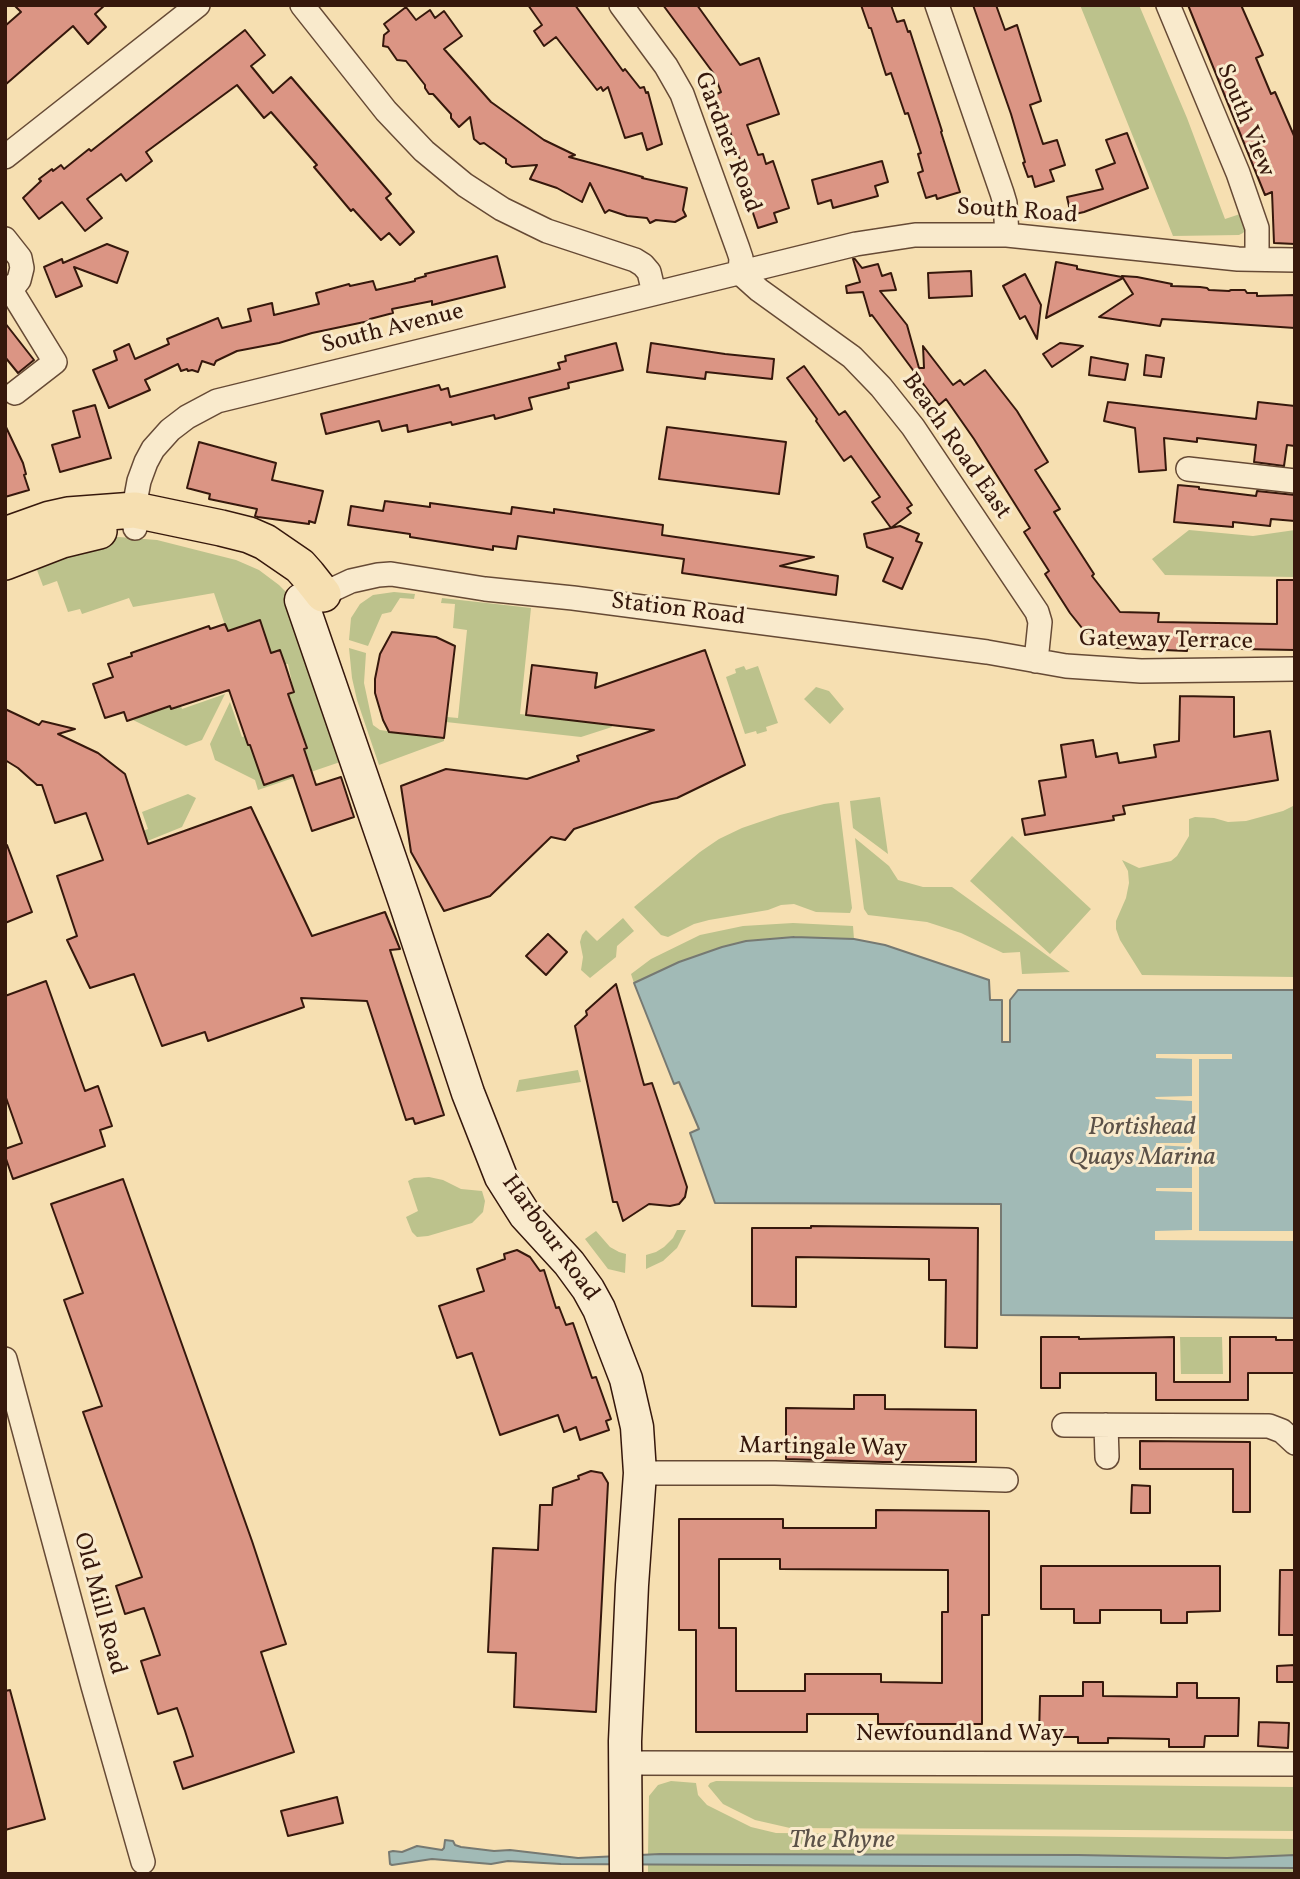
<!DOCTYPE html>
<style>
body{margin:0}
#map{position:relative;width:1300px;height:1879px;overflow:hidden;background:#f6dfb1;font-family:Vollkorn,serif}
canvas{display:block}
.frame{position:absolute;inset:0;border:7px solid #36180c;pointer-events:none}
</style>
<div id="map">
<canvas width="1300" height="1879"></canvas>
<div class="frame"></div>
</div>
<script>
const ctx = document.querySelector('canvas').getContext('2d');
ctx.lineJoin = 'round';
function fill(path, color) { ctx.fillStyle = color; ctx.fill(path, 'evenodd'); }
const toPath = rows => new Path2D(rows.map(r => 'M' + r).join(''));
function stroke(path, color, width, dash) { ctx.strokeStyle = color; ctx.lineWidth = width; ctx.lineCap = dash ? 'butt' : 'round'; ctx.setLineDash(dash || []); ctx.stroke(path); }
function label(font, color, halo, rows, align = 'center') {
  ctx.font = font + ' Vollkorn,serif'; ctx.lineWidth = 6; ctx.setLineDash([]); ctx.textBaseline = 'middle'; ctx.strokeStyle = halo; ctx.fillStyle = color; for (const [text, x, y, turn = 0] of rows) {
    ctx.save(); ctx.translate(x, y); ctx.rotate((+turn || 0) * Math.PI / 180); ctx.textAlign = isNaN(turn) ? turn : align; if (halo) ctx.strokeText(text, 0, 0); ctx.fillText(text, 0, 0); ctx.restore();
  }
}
const green = toPath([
 [1080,5,1139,5,1187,118,1225,219,1243,213,1246,229,1243,233,1239,235,1173,236],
 [1189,530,1253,536,1295,530,1295,577,1165,575,1152,559],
 [119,537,157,540,236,560,259,570,279,585,288,594,346,760,258,790,255,780,215,760,210,744,230,702,242,737,245,736,248,745,250,745,264,784,311,769,304,749,307,748,296,724,298,723,294,711,286,695,294,692,288,664,285,664,280,650,271,653,260,620,227,631,214,593,133,607,129,598,82,614,80,609,68,612,57,581,43,586,37,570,43,557,101,538],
 [394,592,415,594,414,599,400,598,391,612,382,614,368,646,349,640,351,618,360,604,373,595],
 [442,598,531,608,520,714,591,722,601,718,604,684,609,695,606,709,612,727,581,737,446,722,447,717,458,718,467,630,453,628,455,604,441,603],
 [349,648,366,653,364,683,373,725,380,730,444,739,444,741,379,765,357,700,352,678],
 [744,666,746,670,758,666,778,723,766,727,767,731,757,734,756,731,745,734,726,677,736,673,735,669],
 [816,687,829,691,844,709,830,724,804,699],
 [225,694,202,740,186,746,131,719,170,706,172,709,181,706,182,709],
 [188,794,196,798,182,827,145,842,141,832,148,829,142,812],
 [880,797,888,854,853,828,850,801],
 [839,802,852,908,850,913,816,912,794,904,781,905,768,910,709,920,694,924,668,937,661,935,634,907,700,852,719,839,742,828,780,815,824,804],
 [1295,805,1295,977,1142,975,1120,940,1116,929,1116,921,1126,898,1129,883,1128,871,1122,860,1139,868,1171,861,1177,856,1189,836,1189,819,1195,817,1214,818,1228,822,1246,821,1283,811],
 [1012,836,1091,909,1050,954,970,881],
 [855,838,889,866,898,880,923,887,952,887,1070,972,1022,974,1020,952,1003,953,961,933,927,922,868,915,864,909],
 [623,918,634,931,617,946,616,957,590,978,581,970,583,957,580,942,582,935,586,930,597,941],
 [793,923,853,926,854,939,794,937,746,941,722,947,679,962,634,983,631,974,651,959,700,935,743,926],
 [578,1070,581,1082,516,1092,519,1080],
 [429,1177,443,1180,461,1189,482,1191,485,1201,483,1212,472,1223,428,1236,417,1237,412,1232,406,1217,418,1211,408,1181,414,1178],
 [677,1230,686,1230,677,1248,663,1261,646,1269,646,1255,656,1252,664,1247,673,1238],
 [596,1231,610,1247,619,1252,626,1254,625,1273,608,1269,585,1239],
 [1180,1337,1222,1337,1223,1374,1181,1374],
 [671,1781,696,1783,698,1795,707,1805,751,1827,776,1833,1295,1839,1295,1855,1227,1858,1078,1855,648,1854,649,1796,658,1785],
 [716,1781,1295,1787,1295,1831,790,1828,755,1820,723,1804,708,1786,710,1783],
 [648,1864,1295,1868,1295,1874,648,1874]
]);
const water = toPath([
 [794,937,854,939,885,945,989,980,990,1000,1002,1000,1002,1042,1010,1042,1010,1000,1018,990,1295,990,1295,1318,1001,1315,1001,1204,715,1203,690,1133,699,1129,679,1082,674,1084,634,983,679,962,722,947,746,941,794,937],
 [445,1840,453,1841,455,1845,461,1847,494,1851,510,1850,578,1858,660,1854,1078,1855,1227,1858,1295,1855,1295,1868,561,1864,508,1861,491,1864,432,1859,392,1865,390,1864,389,1852,393,1851,402,1852,417,1846,442,1850,444,1848,445,1840]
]);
const pier = toPath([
 [1156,1054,1232,1054,1232,1059,1199,1059,1199,1231,1295,1231,1295,1241,1155,1240,1155,1231,1192,1230,1192,1192,1156,1191,1156,1188,1192,1188,1192,1147,1156,1145,1156,1143,1190,1143,1192,1141,1192,1101,1156,1099,1155,1097,1192,1096,1192,1059,1156,1058]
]);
const building = toPath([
 [14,5,105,5,95,14,106,27,88,44,73,26,5,85,5,26,21,12,14,5],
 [528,5,575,5,623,71,625,69,640,88,644,87,646,93,648,92,662,144,647,150,642,133,625,138,608,87,603,91,601,87,597,90,556,37,544,46,534,31,542,25,528,5],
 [663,5,697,5,740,65,759,58,779,114,747,125,758,155,763,154,766,164,773,161,789,208,774,213,777,222,758,228,743,183,746,182,742,172,744,171,728,126,717,120,719,116,713,101,717,94,721,92,714,74,663,5],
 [861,5,891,5,897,22,904,20,908,32,910,31,942,131,941,132,960,192,937,199,936,195,926,198,918,173,923,171,918,154,921,153,908,113,905,114,891,73,886,75,871,28,869,28,861,5],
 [973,5,996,5,1005,30,1017,25,1041,101,1030,105,1043,144,1057,140,1065,165,1050,170,1054,181,1035,187,1032,176,1028,177,1023,163,1025,162,1011,114,973,5],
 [1188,5,1241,5,1263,55,1256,58,1271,94,1275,92,1295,138,1295,244,1274,243,1272,192,1265,195,1188,5],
 [406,7,416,20,430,10,435,18,444,11,462,36,444,49,491,102,544,140,575,155,569,157,643,177,642,178,687,188,683,210,686,216,675,222,656,220,650,223,647,218,627,216,609,210,605,213,590,183,582,202,557,188,530,179,537,165,512,167,506,163,506,159,484,143,480,144,474,139,470,117,459,127,451,118,451,114,433,94,429,94,425,88,425,85,406,61,397,60,388,47,383,46,384,35,389,31,384,24,406,7],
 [245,30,265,55,251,66,273,93,291,77,391,194,386,198,414,232,400,245,389,233,381,240,353,209,351,211,314,167,317,165,271,112,264,118,237,85,146,152,152,161,126,181,121,174,87,199,102,218,85,231,62,202,39,219,23,198,41,181,39,179,52,169,53,171,61,165,64,169,89,149,91,151,245,30],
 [1127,133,1148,188,1084,212,1071,215,1067,197,1103,189,1096,170,1115,163,1106,140,1127,133],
 [882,161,888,182,875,186,878,196,833,208,831,200,818,204,812,180,882,161],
 [107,244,128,252,117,283,74,267,82,286,56,297,44,267,62,259,63,263,107,244],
 [497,256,505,287,432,305,432,301,392,309,393,313,370,319,369,321,312,333,279,343,237,351,216,361,214,365,202,361,198,372,192,370,188,371,187,369,181,371,178,364,145,380,150,390,109,408,93,370,117,360,114,351,129,344,135,359,169,344,167,339,218,318,222,328,251,321,248,309,272,303,274,315,319,304,316,293,349,284,350,286,373,281,376,290,415,281,415,279,426,276,425,274,497,256],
 [853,259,855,259,862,268,878,264,882,276,891,273,896,290,880,291,907,325,919,368,924,368,923,346,953,385,960,380,964,385,985,370,1017,411,1048,462,1035,470,1060,509,1054,512,1094,574,1092,576,1120,612,1159,613,1158,622,1277,624,1277,580,1295,580,1295,650,1187,648,1187,651,1117,648,1100,643,1089,631,1086,633,1070,613,1045,574,1049,571,1024,532,1030,528,974,439,946,399,939,405,872,315,870,316,863,292,847,293,846,286,860,282,853,259],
 [1056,262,1077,266,1077,269,1122,277,1122,276,1137,277,1172,284,1171,286,1200,287,1207,288,1209,290,1229,291,1231,290,1245,290,1247,293,1257,293,1257,296,1295,295,1295,328,1162,319,1160,326,1099,317,1133,294,1123,278,1046,318,1056,262],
 [971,271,972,296,929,298,928,273,971,271],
 [1025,274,1041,305,1037,339,1025,316,1020,319,1003,286,1025,274],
 [5,323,34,360,18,373,5,357,5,323],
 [616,343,623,370,568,383,569,388,529,398,532,409,495,419,494,415,452,425,451,422,408,432,407,425,382,431,379,421,326,434,321,414,439,385,441,390,448,388,450,397,560,369,558,363,566,361,565,356,616,343],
 [651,343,725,354,774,359,772,379,706,372,705,379,647,372,651,343],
 [1060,343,1083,346,1052,367,1043,354,1060,343],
 [1146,355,1164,358,1161,377,1144,375,1146,355],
 [1091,357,1128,364,1125,380,1089,375,1091,357],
 [804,366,839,415,845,411,912,505,907,508,911,513,891,528,872,502,880,497,851,456,844,461,816,421,817,419,787,378,804,366],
 [1108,402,1256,419,1258,402,1295,406,1295,446,1287,445,1284,466,1254,462,1256,445,1197,438,1197,442,1164,438,1166,470,1139,472,1135,428,1104,421,1108,402],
 [95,405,111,458,60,472,52,445,80,437,73,411,95,405],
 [5,425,23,463,26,474,24,475,29,490,5,497,5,425],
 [667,427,786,442,779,494,659,479,667,427],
 [199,442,276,463,272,480,323,491,315,523,309,521,309,524,258,517,255,516,257,509,209,499,210,494,187,488,199,442],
 [1178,485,1199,487,1199,489,1256,496,1257,491,1295,495,1295,521,1271,519,1270,526,1233,522,1233,527,1174,522,1178,485],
 [385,501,430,507,430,503,511,514,512,507,554,513,554,509,663,525,662,535,814,557,780,566,838,576,836,595,682,573,684,559,518,536,516,549,493,546,493,550,410,537,410,534,348,525,351,506,383,511,385,501],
 [900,526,919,534,916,541,922,543,902,589,883,581,893,558,867,547,864,534,900,526],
 [260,620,271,653,280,650,285,664,294,692,288,694,307,748,304,749,316,785,341,777,354,817,312,831,293,775,264,785,250,745,248,745,229,690,171,709,170,706,127,721,124,712,105,718,93,684,113,677,108,664,132,656,131,653,209,626,210,629,225,624,228,631,260,620],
 [392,632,436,637,455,646,444,738,389,732,383,720,375,693,375,679,380,654,392,632],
 [705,650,745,765,677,798,652,803,574,829,565,840,551,837,490,896,444,911,411,852,401,786,446,769,527,779,579,761,577,756,654,730,526,715,532,665,597,673,595,688,705,650],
 [1180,696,1234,697,1234,737,1270,731,1278,780,1123,806,1125,814,1113,816,1114,820,1025,835,1022,819,1045,815,1039,781,1066,777,1061,745,1093,740,1096,757,1117,753,1119,763,1156,757,1154,745,1179,741,1180,696],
 [5,709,39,725,42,721,75,729,58,734,98,753,125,774,148,844,251,807,312,936,385,912,400,949,390,950,444,1115,415,1124,413,1118,406,1120,367,1001,301,998,304,1007,208,1041,205,1032,162,1046,134,974,90,988,67,940,77,936,57,876,103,860,86,813,55,823,42,785,37,785,18,768,5,760,5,709],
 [5,845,7,845,32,912,5,923,5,845],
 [548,934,567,952,546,975,526,956,548,934],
 [46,981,85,1091,98,1086,112,1126,100,1130,105,1146,13,1179,5,1156,5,1149,22,1143,5,1095,5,996,46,981],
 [616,984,644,1085,652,1083,687,1187,685,1197,679,1204,670,1206,649,1204,623,1221,617,1202,613,1202,575,1026,587,1015,586,1011,616,984],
 [123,1179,252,1541,286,1644,261,1652,294,1752,183,1789,174,1762,193,1756,185,1731,177,1708,158,1714,141,1661,160,1655,152,1631,144,1608,125,1614,116,1586,142,1577,83,1412,102,1406,64,1300,83,1293,51,1204,123,1179],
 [811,1226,978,1228,977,1348,945,1347,946,1280,929,1280,929,1259,796,1257,796,1307,752,1306,752,1228,811,1228,811,1226],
 [517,1250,530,1257,540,1271,544,1270,556,1308,559,1307,566,1325,573,1323,592,1378,596,1377,611,1419,606,1421,609,1430,580,1440,576,1427,564,1432,558,1415,500,1435,472,1353,457,1358,439,1306,484,1291,477,1269,505,1259,504,1254,517,1250],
 [1041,1337,1079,1337,1079,1339,1174,1337,1174,1382,1230,1382,1230,1337,1276,1337,1276,1340,1295,1340,1295,1373,1248,1373,1248,1400,1156,1400,1156,1373,1060,1373,1060,1388,1041,1388,1041,1337],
 [854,1395,885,1395,885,1409,976,1410,976,1462,883,1462,786,1459,786,1408,854,1409,854,1395],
 [1140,1441,1250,1442,1250,1512,1233,1512,1233,1469,1140,1469,1140,1441],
 [591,1471,602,1473,608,1483,596,1712,514,1707,516,1653,488,1652,493,1548,538,1550,540,1505,552,1505,553,1488,579,1479,578,1476,591,1471],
 [1132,1485,1150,1486,1150,1513,1131,1513,1132,1485],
 [876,1510,989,1511,989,1615,982,1615,982,1724,878,1724,878,1714,807,1714,807,1732,696,1732,696,1630,679,1630,679,1519,783,1519,783,1528,876,1528,876,1510],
 [719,1559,780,1559,780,1569,948,1570,948,1612,942,1612,942,1683,881,1682,881,1674,805,1674,805,1691,736,1691,736,1628,719,1628,719,1559],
 [1041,1566,1220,1566,1220,1611,1187,1612,1187,1623,1161,1623,1161,1610,1100,1610,1100,1623,1074,1623,1074,1609,1041,1609,1041,1566],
 [1280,1570,1295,1570,1295,1635,1279,1635,1280,1570],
 [1295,1665,1295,1682,1277,1682,1277,1666,1295,1665],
 [1083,1682,1103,1682,1103,1696,1177,1697,1177,1683,1197,1683,1197,1698,1239,1698,1238,1736,1205,1736,1204,1747,1169,1747,1169,1739,1108,1738,1108,1743,1078,1743,1078,1737,1039,1737,1040,1696,1083,1696,1083,1682],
 [10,1690,45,1819,5,1830,5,1691,10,1690],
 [1259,1722,1289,1723,1288,1748,1258,1746,1259,1722],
 [337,1797,343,1823,288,1836,281,1811,337,1797]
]);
const street = toPath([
 [302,5,386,111,424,151,465,185,502,209,547,231,635,260,643,265,649,272,654,293],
 [621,5,666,66,682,94,738,249,741,258,740,273],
 [937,5,1002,193,1005,203,1007,235],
 [1168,5,1238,173,1257,228,1257,259],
 [5,157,198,5],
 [5,239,20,258,22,268,19,280,15,285,5,289],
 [740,273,759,290,852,357,881,387,913,427,1037,612,1040,622,1036,661],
 [9,287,55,362,15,393],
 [1188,469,1295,481],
 [135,528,136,497,139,481,146,462,153,449,170,430,187,417,217,401,856,244,915,235,1007,235,1238,259,1295,260],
 [311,597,323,594,351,581,378,575,391,574,485,589,573,598,987,652,1066,666,1141,671,1295,669],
 [5,1359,93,1686,143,1862],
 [1064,1425,1269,1426,1282,1431,1295,1443],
 [1106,1425,1107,1457],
 [640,1473,775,1473,1006,1480],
 [625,1763,1295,1764]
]);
const secondary = toPath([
 [301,600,406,905,468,1093,501,1177,525,1215,569,1263,588,1289,599,1309,626,1379,637,1427,640,1473,632,1585,625,1741,626,1874]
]);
const primary = toPath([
 [5,535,50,519,68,515,135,510,221,528,249,535,265,542,300,566,308,575,323,594],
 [5,562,62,540,99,531]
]);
const streetNames = [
 ["South View",1244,121,68],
 ["Gardner Road",726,143,69],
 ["South Road",1017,213,4],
 ["South Avenue",393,330,-14],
 ["Beach Road East",955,447,55],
 ["Station Road",678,611,7],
 ["Gateway Terrace",1166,642,1],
 ["Harbour Road",549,1239,54],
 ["Martingale Way",823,1449,1],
 ["Old Mill Road",98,1604,75],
 ["Newfoundland Way",960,1736]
];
const waterNames = [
 ["Portishead",1142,1129],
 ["Quays Marina",1142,1159],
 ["The Rhyne",842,1842]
];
fill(green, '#bcc28c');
fill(water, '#a1bab6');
stroke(water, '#767972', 2);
fill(pier, '#f6dfb1');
fill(building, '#db9584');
stroke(building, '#36180c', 2);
stroke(street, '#664a35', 26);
stroke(secondary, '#36180c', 35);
stroke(primary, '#36180c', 38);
stroke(street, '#f9eacc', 23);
stroke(secondary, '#f9eacc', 32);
stroke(primary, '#f6dfb1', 35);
label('24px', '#36180c', '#f9eacc', streetNames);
label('italic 26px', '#5b5148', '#f9eacc', waterNames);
</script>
